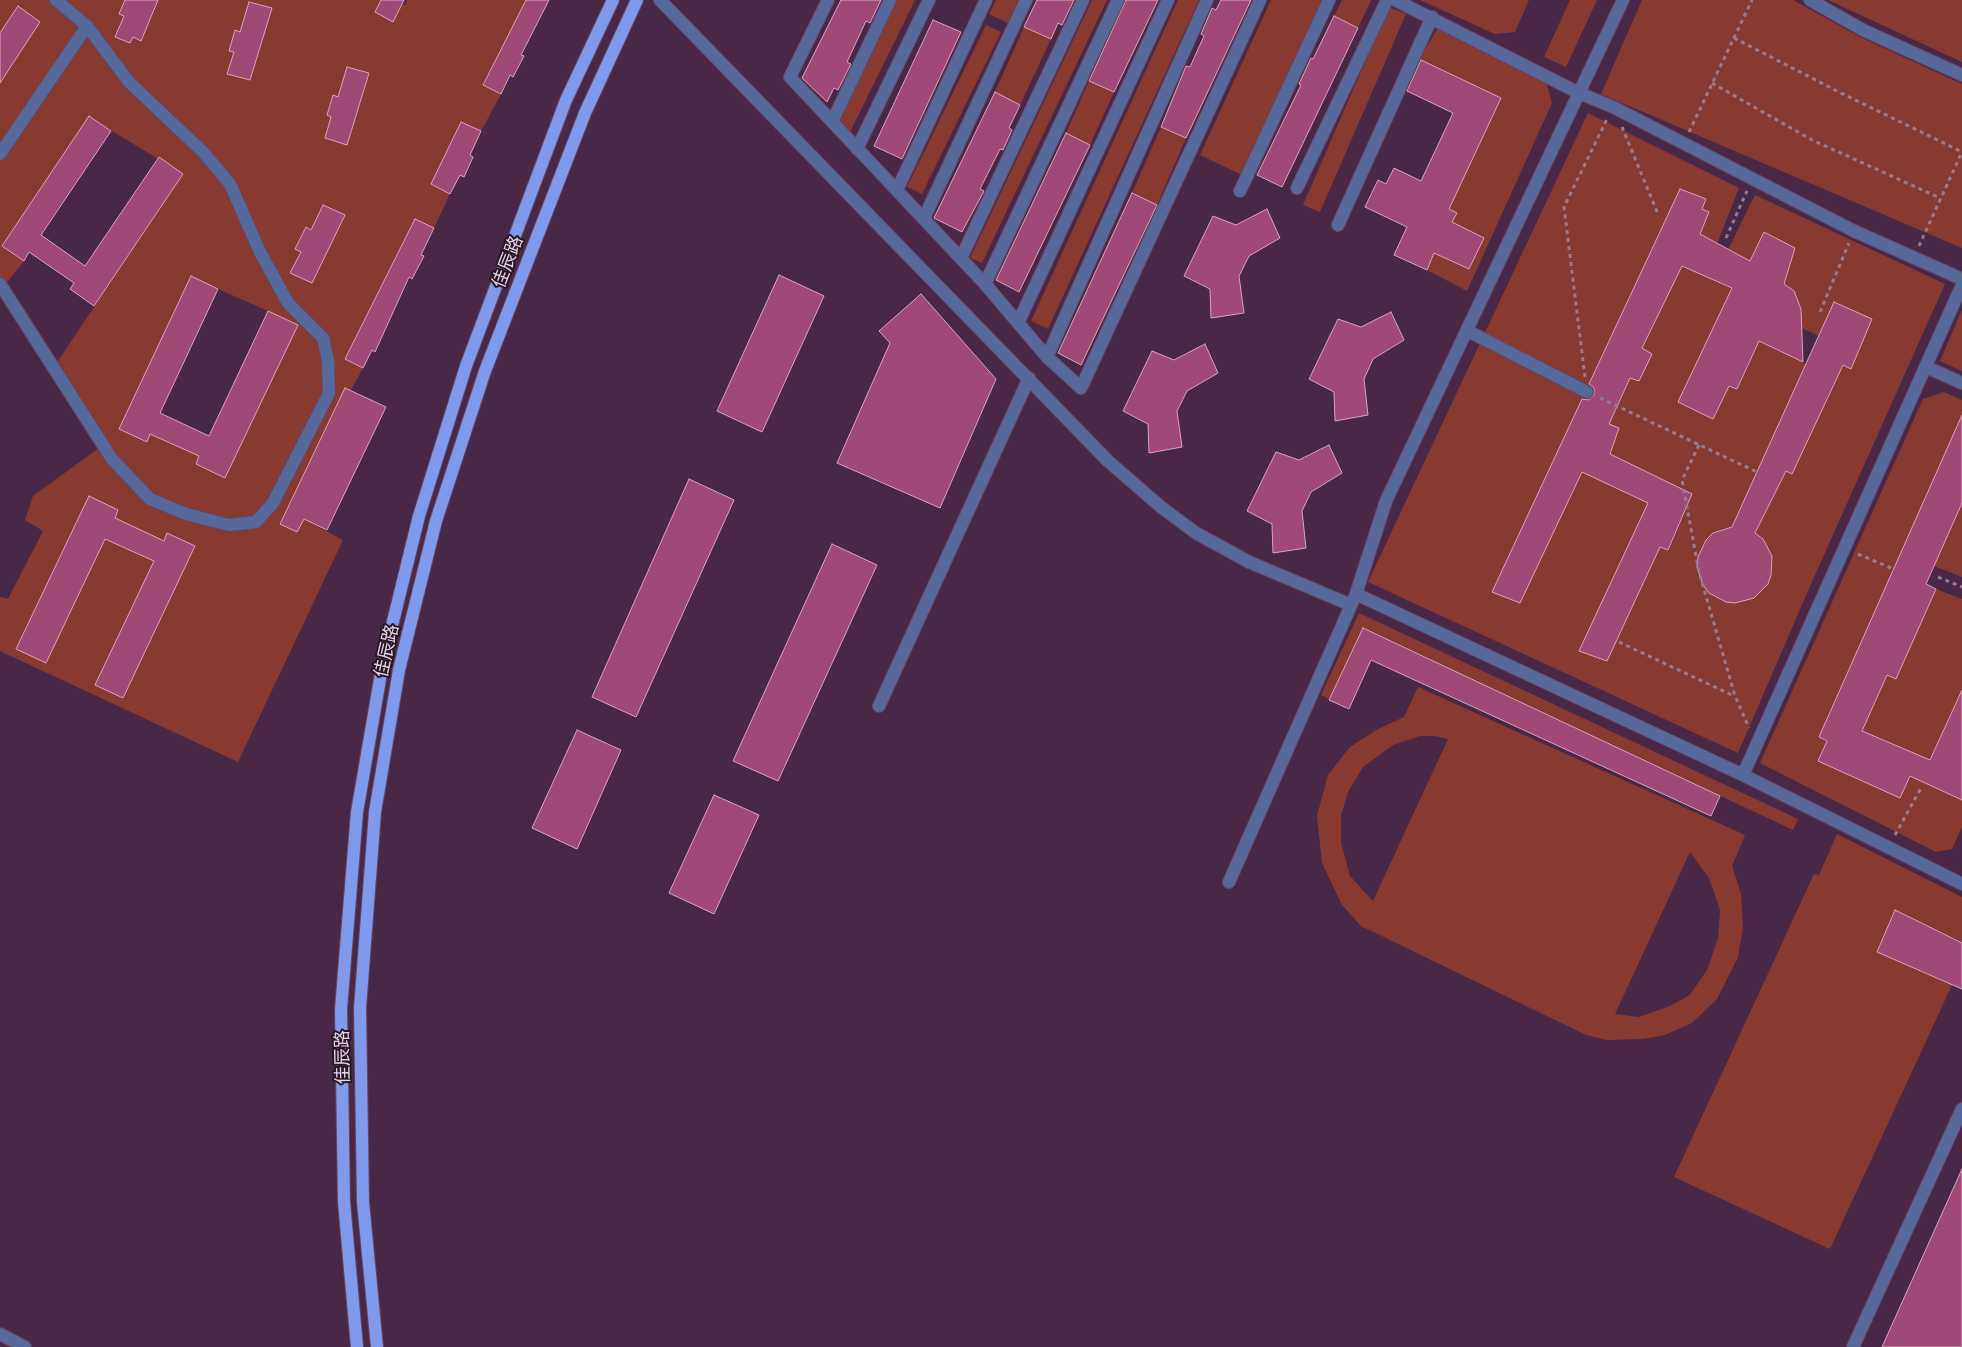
<!DOCTYPE html>
<meta charset="utf-8">
<style>
body{margin:0}
canvas{display:block;background:#492746}
</style>
<canvas width="1962" height="1347"></canvas>
<script>
const ctx = document.querySelector('canvas').getContext('2d');
ctx.lineJoin = 'round';
function fill(path, color) { ctx.fillStyle = color; ctx.fill(path, 'evenodd'); }
const toPath = rows => new Path2D(rows.map(r => 'M' + r).join(''));
function stroke(path, color, width, dash) { ctx.strokeStyle = color; ctx.lineWidth = width; ctx.lineCap = dash ? 'butt' : 'round'; ctx.setLineDash(dash || []); ctx.stroke(path); }
function label(font, color, halo, rows, align = 'center') {
  ctx.font = font + ' Raleway,"Noto Sans SC",sans-serif'; ctx.lineWidth = 4; ctx.setLineDash([]); ctx.textBaseline = 'middle'; ctx.strokeStyle = halo; ctx.fillStyle = color; for (const [text, x, y, turn = 0] of rows) {
    ctx.save(); ctx.translate(x, y); ctx.rotate((+turn || 0) * Math.PI / 180); ctx.textAlign = isNaN(turn) ? turn : align; if (halo) ctx.strokeText(text, 0, 0); ctx.fillText(text, 0, 0); ctx.restore();
  }
}
const green = toPath([
 [0,0,125,0,119,14,124,16,115,36,130,43,133,37,141,40,158,0,381,0,375,12,393,21,402,4,405,5,407,0,526,0,483,84,501,94,481,131,461,122,431,184,450,194,434,228,415,219,345,359,363,368,351,390,345,388,280,523,297,532,304,519,343,540,238,762,0,651,0,597,8,599,43,531,25,520,33,496,103,445,54,367,183,174,89,117,2,246,24,261,0,291,0,83,40,22,18,7,0,33],
 [249,2,271,8,249,80,228,73,234,52,230,51,236,31,240,32],
 [347,67,369,73,347,145,325,138,331,117,327,115,333,95,338,97],
 [323,205,345,215,312,283,290,273,301,252,295,248,306,227,311,230],
 [191,277,268,311,284,354,225,478,196,464,199,456,150,434,146,442,119,429],
 [897,0,915,0,850,132,840,120],
 [996,0,1018,0,1008,23,989,14],
 [1092,0,1107,0,982,263,970,258],
 [1178,0,1199,0,1048,329,1031,321],
 [1271,0,1322,0,1242,175,1200,155],
 [1342,0,1371,0,1358,28,1334,16],
 [1420,0,1529,0,1515,32,1495,34],
 [1570,0,1597,0,1566,67,1544,57],
 [1642,0,1793,0,1860,37,1962,84,1962,248,1601,94],
 [1828,0,1962,0,1962,62],
 [1389,7,1406,14,1320,212,1303,205],
 [986,25,1001,32,922,194,907,187],
 [1024,27,1051,39,1020,105,995,92],
 [1438,28,1546,82,1552,103,1467,291,1427,270,1434,253,1469,269,1484,238,1469,231,1445,237,1457,213,1449,209,1501,98,1419,59],
 [1089,81,1114,92,1090,145,1066,133],
 [1588,113,1739,188,1717,244,1700,234,1708,213,1702,209,1706,199,1680,189,1492,592,1520,602,1582,472,1648,503,1580,651,1607,661,1660,547,1669,550,1692,495,1610,454,1619,429,1609,424,1630,378,1639,381,1652,354,1642,348,1682,266,1732,288,1679,403,1713,418,1729,386,1738,389,1750,362,1740,356,1750,337,1806,364,1732,527,1722,529,1706,540,1698,557,1697,567,1703,585,1717,598,1735,603,1754,598,1768,584,1771,575,1772,556,1763,539,1755,533,1786,471,1792,474,1843,365,1851,368,1872,319,1835,302,1819,336,1802,328,1801,309,1794,291,1784,284,1794,248,1764,232,1750,261,1728,250,1755,195,1945,284,1811,584,1738,753,1368,582],
 [1161,127,1186,138,1157,205,1132,193],
 [1962,310,1962,371,1940,361],
 [1944,392,1962,400,1962,418,1819,737,1900,797,1910,776,1962,800,1962,827,1952,849,1936,852,1760,763,1923,399],
 [1962,503,1962,577,1934,566],
 [1936,589,1962,599,1962,690,1930,760,1862,731,1887,675,1896,679],
 [1359,613,1798,819,1793,830,1364,628,1329,699,1321,695],
 [1418,687,1745,835,1732,866,1741,894,1743,927,1738,957,1717,999,1692,1023,1665,1035,1643,1039,1607,1040,1586,1035,1361,926,1342,905,1322,863,1317,816,1328,775,1350,747,1378,729,1404,717],
 [1420,736,1434,736,1448,739,1373,901,1350,876,1341,843,1341,816,1348,792,1363,767,1393,745],
 [1690,852,1709,878,1720,910,1718,938,1707,970,1690,995,1670,1006,1639,1017,1615,1014],
 [1837,834,1962,897,1962,943,1895,910,1877,951,1952,985,1830,1249,1674,1177,1814,874,1819,875]
]);
const building = toPath([
 [125,0,158,0,141,41,133,37,130,43,115,37,124,16,119,14,125,0],
 [381,0,404,0,393,22,375,12,381,0],
 [526,0,549,0,521,55,524,56,513,77,510,75,501,94,483,85,526,0],
 [841,0,881,0,870,23,866,21,847,62,851,64,838,90,834,88,827,102,802,78,841,0],
 [1037,0,1074,0,1062,25,1058,23,1051,39,1024,27,1037,0],
 [1126,0,1158,0,1114,92,1089,81,1126,0],
 [1221,0,1251,0,1186,138,1161,127,1186,66,1190,67,1204,36,1201,34,1212,8,1216,10,1221,0],
 [249,2,272,8,250,80,227,74,234,52,229,51,235,30,240,32,249,2],
 [18,6,40,22,0,83,0,33,18,6],
 [1334,16,1358,28,1282,187,1257,175,1301,85,1299,84,1311,58,1313,59,1334,16],
 [933,20,961,32,902,159,874,146,933,20],
 [1421,60,1501,98,1449,209,1457,213,1452,222,1484,238,1469,269,1434,253,1427,270,1394,255,1407,227,1365,207,1378,180,1386,184,1394,168,1421,181,1453,113,1407,91,1421,60],
 [347,67,369,73,347,145,325,138,331,117,327,115,333,95,338,97,347,67],
 [995,92,1020,105,1009,128,1012,130,1003,150,1000,149,980,189,984,191,962,232,934,218,995,92],
 [89,116,111,131,41,235,85,266,159,157,183,174,94,306,70,289,74,283,29,252,24,261,2,246,89,116],
 [461,122,481,131,470,155,473,157,464,177,460,175,450,194,431,184,461,122],
 [1066,133,1090,145,1019,292,996,280,1066,133],
 [1680,189,1706,199,1702,209,1709,212,1700,234,1750,261,1764,232,1795,248,1784,284,1794,291,1801,309,1803,362,1759,341,1737,389,1729,386,1713,419,1678,402,1732,288,1682,266,1642,348,1652,354,1639,381,1630,378,1609,424,1619,428,1610,454,1692,494,1668,550,1660,547,1607,661,1579,651,1648,503,1582,472,1520,603,1492,592,1582,399,1588,400,1594,395,1594,388,1589,384,1680,189],
 [1132,193,1157,205,1081,365,1058,353,1132,193],
 [323,205,345,215,312,283,290,273,301,252,295,249,306,227,311,230,323,205],
 [1267,209,1280,238,1249,256,1239,276,1244,313,1211,318,1210,289,1184,276,1213,216,1236,225,1267,209],
 [415,219,434,228,421,255,424,256,412,279,409,277,375,352,372,350,363,368,345,359,415,219],
 [779,275,824,296,762,432,717,411,779,275],
 [191,276,218,289,160,413,209,436,268,311,298,325,225,478,196,464,199,456,150,434,147,442,119,429,191,276],
 [921,294,996,379,940,508,837,463,890,343,879,331,921,294],
 [1834,302,1872,319,1851,369,1843,365,1792,474,1786,471,1755,533,1763,539,1772,556,1771,575,1768,584,1754,598,1735,603,1726,602,1709,593,1703,585,1697,567,1698,557,1706,540,1713,533,1732,527,1834,302],
 [1391,312,1404,340,1373,359,1364,379,1368,415,1335,421,1334,392,1309,379,1338,319,1361,327,1391,312],
 [1205,344,1218,373,1187,391,1177,411,1182,447,1149,453,1148,424,1123,411,1152,351,1174,360,1205,344],
 [345,388,386,407,327,530,304,519,297,532,280,524,345,388],
 [1962,415,1962,503,1926,584,1936,589,1896,679,1887,675,1862,731,1930,760,1962,690,1962,800,1910,776,1900,798,1818,761,1827,741,1819,737,1962,415],
 [1329,445,1342,473,1311,492,1302,511,1306,548,1273,553,1272,524,1247,511,1276,452,1299,460,1329,445],
 [689,479,734,500,636,717,592,697,689,479],
 [89,496,118,510,115,518,164,541,167,533,195,546,123,698,95,685,154,561,105,539,46,663,16,649,89,496],
 [832,544,877,565,778,781,733,761,832,544],
 [1363,628,1720,796,1711,816,1371,660,1349,709,1329,700,1363,628],
 [577,730,621,750,577,849,532,828,577,730],
 [714,795,759,815,714,914,669,893,714,795],
 [1895,910,1962,943,1962,989,1877,952,1895,910],
 [1962,1169,1962,1347,1882,1347,1962,1169]
]);
const path = toPath([
 [1734,38,1835,90,1962,152],
 [1712,83,1812,140,1940,198],
 [1622,127,1658,214],
 [1689,132,1752,0],
 [1726,238,1747,191],
 [1919,246,1962,152],
 [1820,312,1849,243],
 [1585,377,1564,207,1607,119],
 [1600,398,1757,472],
 [1699,445,1682,480,1699,572,1735,696,1749,728],
 [1858,554,1891,568],
 [1938,577,1962,587],
 [1619,642,1734,696],
 [1895,835,1921,788]
]);
const minor = toPath([
 [660,0,1108,461,1161,507,1196,533,1249,562,1351,605],
 [828,0,790,77,985,284,1047,357,1081,388,1260,0],
 [1395,0,1579,93,1613,107,1854,231,1962,279],
 [1810,0,1863,30,1962,75],
 [832,122,890,0],
 [857,149,929,0],
 [0,154,87,26,56,0],
 [1297,188,1387,0],
 [897,190,986,0],
 [1240,191,1329,0],
 [924,218,1026,0],
 [1338,225,1432,17],
 [961,258,1083,0],
 [0,284,112,459,150,499,186,514,229,525,256,522,273,503,329,393,328,361,323,338,288,303,260,252,230,184,203,152,129,82,87,26],
 [985,284,1118,0],
 [1018,323,1168,0],
 [1468,331,1587,392],
 [1047,357,1207,0],
 [1926,367,1962,383],
 [1356,594,1743,775,1962,884],
 [879,706,1029,378],
 [1743,775,1962,285],
 [1229,882,1356,594,1386,501,1623,0],
 [0,1334,25,1347],
 [1853,1347,1962,1109]
]);
const major = toPath([
 [357,1347,344,1202,341,1009,357,812,383,662,419,516,466,366,566,100,613,0],
 [377,1347,363,1202,360,1008,375,812,399,670,436,521,485,371,585,113,637,0]
]);
const streetNames = [
 ["佳辰路",508,262,-69],
 ["佳辰路",387,651,-77],
 ["佳辰路",343,1057,-91]
];
fill(green, '#883a30');
fill(building, '#a04876');
stroke(building, '#daa5bd', 1);
stroke(minor, '#654662', 14);
stroke(major, '#654662', 14);
stroke(path, '#977b94', 3, [4, 4]);
stroke(minor, '#57689b', 12);
stroke(major, '#7f99ed', 12);
label('18px', '#e7d1e4', '#261725', streetNames);
</script>
